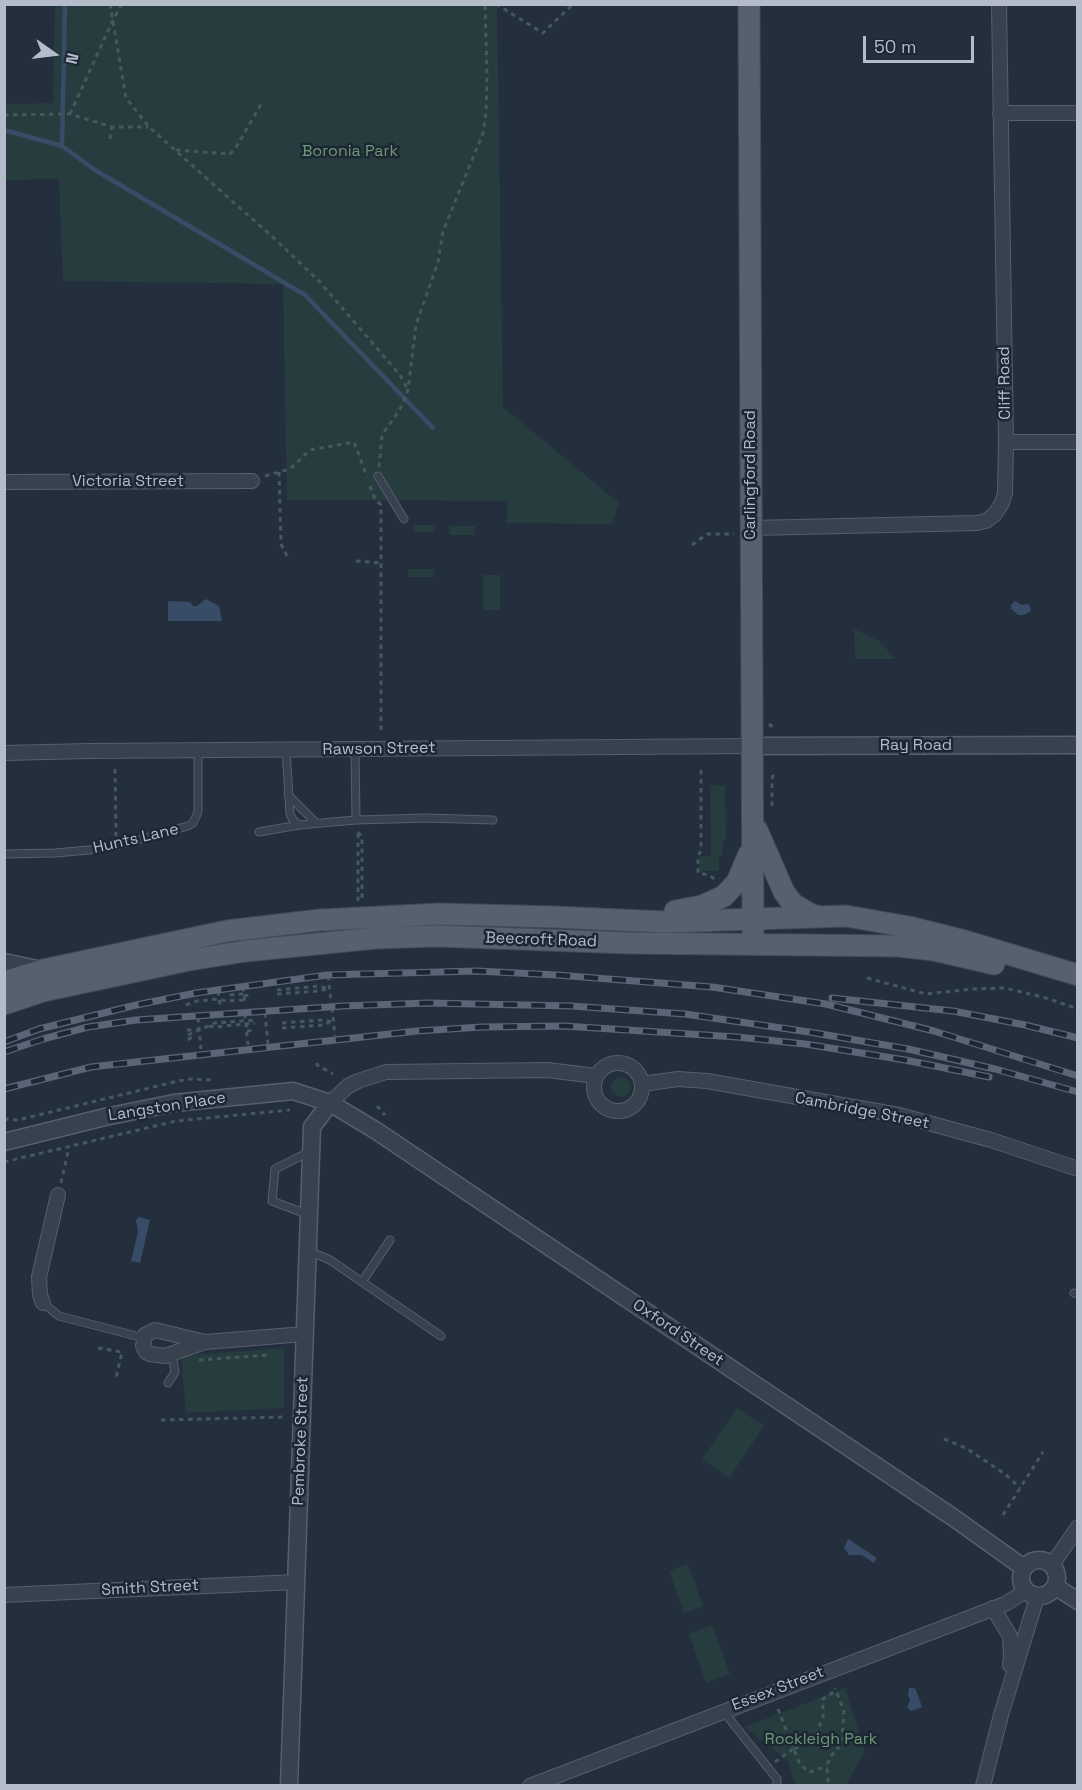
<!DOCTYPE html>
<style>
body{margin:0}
#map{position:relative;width:1082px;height:1790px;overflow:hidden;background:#242f3e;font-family:"Space Grotesk",sans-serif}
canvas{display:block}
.frame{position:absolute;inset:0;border:6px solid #b4bcc9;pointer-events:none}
.north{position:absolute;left:24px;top:24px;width:60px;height:60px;-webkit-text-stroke:4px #1d2633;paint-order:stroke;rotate:104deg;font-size:16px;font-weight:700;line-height:24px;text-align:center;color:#b4bcc9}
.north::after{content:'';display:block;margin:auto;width:21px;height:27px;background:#b4bcc9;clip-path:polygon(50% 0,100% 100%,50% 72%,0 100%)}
.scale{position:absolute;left:863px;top:36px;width:111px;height:27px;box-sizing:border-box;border:3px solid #b4bcc9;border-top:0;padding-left:8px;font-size:18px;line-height:21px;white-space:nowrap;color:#b4bcc9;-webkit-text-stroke:4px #1d2633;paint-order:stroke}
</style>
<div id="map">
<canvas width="1082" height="1790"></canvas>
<div class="frame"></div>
<div class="north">N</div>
<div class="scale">50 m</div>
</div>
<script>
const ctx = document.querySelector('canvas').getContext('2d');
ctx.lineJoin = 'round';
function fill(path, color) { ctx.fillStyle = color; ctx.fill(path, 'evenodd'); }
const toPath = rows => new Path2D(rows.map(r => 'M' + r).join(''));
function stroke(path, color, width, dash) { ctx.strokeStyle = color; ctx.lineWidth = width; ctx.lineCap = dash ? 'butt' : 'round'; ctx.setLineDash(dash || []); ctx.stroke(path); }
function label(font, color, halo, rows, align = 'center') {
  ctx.font = font + ' "Space Grotesk",sans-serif'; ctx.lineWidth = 5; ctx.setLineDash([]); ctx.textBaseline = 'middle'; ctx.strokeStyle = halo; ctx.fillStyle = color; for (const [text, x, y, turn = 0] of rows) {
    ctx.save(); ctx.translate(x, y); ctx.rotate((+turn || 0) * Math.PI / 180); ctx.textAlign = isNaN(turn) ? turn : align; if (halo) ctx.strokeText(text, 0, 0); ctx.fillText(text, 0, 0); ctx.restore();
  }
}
const green = toPath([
 [55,5,497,5,503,407,619,503,612,524,506,523,508,501,287,500,283,284,63,281,59,179,5,180,4,104,53,103],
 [413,525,435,525,435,532,413,532],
 [449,526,475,526,475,535,450,535],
 [408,569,434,569,434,577,408,577],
 [483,575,500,575,500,610,483,610],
 [854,629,879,641,896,659,855,659],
 [710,785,725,786,726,840,723,841,722,856,719,856,719,871,699,871,700,856,711,856],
 '611 1087a10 10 0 1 1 20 0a10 10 0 1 1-20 0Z',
 [284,1348,284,1408,186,1413,181,1356],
 [737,1408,764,1426,729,1478,702,1459],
 [688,1564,703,1606,684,1613,669,1571],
 [712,1625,730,1674,706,1683,689,1634],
 [845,1688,865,1751,846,1785,795,1785,788,1761,745,1727]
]);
const water = toPath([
 [206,599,219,606,222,621,168,621,168,601,190,602,193,606,197,606],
 [1015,601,1022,605,1029,604,1031,611,1024,615,1018,615,1011,609,1011,605],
 [139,1217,150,1220,140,1263,131,1261,138,1232,136,1220],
 [848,1539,877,1558,874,1563,862,1555,849,1555,844,1548],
 [909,1688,914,1688,916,1690,922,1707,911,1711,907,1707,910,1700,908,1694]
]);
const stream = toPath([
 [65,4,62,146,95,170,305,295,433,428],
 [4,130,62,146]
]);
const path = toPath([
 [110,4,126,98,149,127,276,240,319,281,400,375,407,388],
 [496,4,543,33,573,4],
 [70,114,113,20,122,4],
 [4,115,70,114,112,127,148,127],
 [110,139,112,127],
 [176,150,230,154,235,149,263,101],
 [379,467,382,435,400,409,408,390,416,325,438,262,443,231,483,133,486,113,487,76,485,4],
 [279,472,281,544,289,560],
 [265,476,290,469,310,450,354,442,367,477],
 [370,486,375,499,381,505,381,730],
 [692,545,707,534,734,534],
 [356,561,381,563],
 [769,724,774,728],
 [115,769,116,836],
 [701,770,701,851,698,856,698,873,709,875,716,880],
 [772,806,772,778,775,771],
 [358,832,362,837,362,901],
 [358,901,358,829],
 [328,976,331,1001],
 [867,978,926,994,973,989,1005,988,1046,998,1078,1009],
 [243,987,245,1004],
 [277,990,319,986,326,988],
 [218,991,220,1005],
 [277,994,319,991,330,988],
 [244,996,252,994],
 [186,1005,197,1001,219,999,226,1001,243,1000,242,994,229,995],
 [332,1008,335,1036],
 [265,1013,268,1044],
 [245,1014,248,1045],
 [198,1018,201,1049],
 [282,1023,323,1020,333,1022],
 [209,1026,215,1027,255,1023],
 [282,1028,324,1025,330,1022],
 [187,1030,197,1030],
 [247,1031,256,1030],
 [188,1035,215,1023,255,1020],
 [188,1040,195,1034],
 [317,1063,317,1065,333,1074],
 [377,1106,385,1115],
 [4,1119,18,1120,178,1081,191,1079,215,1080],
 [4,1162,176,1121,290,1110],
 [61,1183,69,1147],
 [98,1348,122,1352,116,1378],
 [199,1360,269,1355],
 [161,1420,285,1417],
 [944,1439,966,1448,1005,1474,1020,1488],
 [1003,1515,1043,1452],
 [778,1709,800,1765,810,1772,827,1766],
 [794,1749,813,1740,823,1718,823,1699,835,1691],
 [775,1762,793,1749],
 [828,1782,827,1766,830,1757,838,1748,842,1738,844,1711,835,1688]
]);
const service = toPath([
 [378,476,404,519],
 [286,750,290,814,293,820,299,825,356,820,355,749],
 [288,795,316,823],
 [356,820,427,818,493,820],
 [259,832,299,825],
 [4,854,55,853,89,850,116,846,188,826,193,823,198,812,198,750],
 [309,1215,272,1201,275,1169,311,1151],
 [309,1251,330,1260,441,1336],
 [362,1282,390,1240],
 [1074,1293,1078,1294],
 [43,1303,59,1316,144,1338],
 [168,1383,175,1372,172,1354],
 [724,1712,777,1779,777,1786]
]);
const minor = toPath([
 [1000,113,1078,113],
 [1006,442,1078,442],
 [4,482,252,481],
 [752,528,977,523,986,521,995,514,1002,503,1005,493,1006,442,999,4],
 [4,753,89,751,754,746],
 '594 1087a24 24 0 1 1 48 0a24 24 0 1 1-48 0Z',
 [642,1084,678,1079,707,1081,899,1115,991,1140,1078,1169],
 [330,1103,348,1086,358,1081,386,1072,547,1070,596,1076],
 [43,1303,40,1295,39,1277,58,1195],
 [205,1342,155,1330,145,1335,143,1346,146,1352,150,1354,165,1356,205,1342,305,1334],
 [1052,1565,1078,1527],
 [4,1595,296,1582],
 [993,1608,1010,1636,1011,1656,1010,1665],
 [530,1786,1005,1604,1026,1591],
 [983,1786,1001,1715,1037,1597]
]);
const tertiary = toPath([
 [754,746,1078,745],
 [4,962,42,970],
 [4,1142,105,1117,174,1103,293,1091,330,1103,375,1130,954,1518,1024,1568],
 '1021 1578a18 18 0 1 1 36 0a18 18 0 1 1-36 0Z',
 [1056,1587,1078,1601],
 [289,1786,312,1127,330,1103]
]);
const primary = toPath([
 [749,4,753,932],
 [757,830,784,892,793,904,812,915,817,916],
 [675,911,702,906,724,896,737,882,749,854],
 [4,982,43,970,227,931,320,920,439,914,555,917,665,922,846,916,909,927,965,941,1078,975],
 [4,1004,43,991,189,960,246,951,376,938,437,936,628,943,898,946,934,950,994,964]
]);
const rail = toPath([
 [832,998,953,1011,1025,1025,1078,1038],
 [4,1042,39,1029,136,1005,196,993,327,975,476,971,557,975,712,987,826,1004,934,1031,1078,1076],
 [4,1052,43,1039,88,1027,136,1020,343,1006,428,1003,571,1006,685,1014,809,1032,908,1049,995,1069,1078,1092],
 [4,1089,91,1067,417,1031,482,1027,564,1026,737,1037,805,1044,905,1060,989,1077]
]);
const parkNames = [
 ["Boronia Park",350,152],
 ["Rockleigh Park",821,1740]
];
const streetNames = [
 ["Cliff Road",1005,383,-91],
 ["Carlingford Road",751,475,-90],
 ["Victoria Street",128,482],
 ["Ray Road",916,746],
 ["Rawson Street",379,749,-1],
 ["Hunts Lane",136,839,-13],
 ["Beecroft Road",541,940,2],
 ["Langston Place",167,1107,-9],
 ["Cambridge Street",862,1111,11],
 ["Oxford Street",678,1333,34],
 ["Pembroke Street",301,1441,-88],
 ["Smith Street",150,1588,-3],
 ["Essex Street",778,1689,-21]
];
fill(green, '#263c3f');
fill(water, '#394c67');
stroke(stream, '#394c67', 4.5);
stroke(service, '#565f6c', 9);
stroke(minor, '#565f6c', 16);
stroke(tertiary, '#565f6c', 19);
stroke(primary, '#414a57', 23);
stroke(path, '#44595c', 3, [4.5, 4.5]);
stroke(service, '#38414e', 7);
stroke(minor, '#38414e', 14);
stroke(tertiary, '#38414e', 16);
stroke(primary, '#56606e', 21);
stroke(rail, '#5a6575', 7);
stroke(rail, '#1d2633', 4.5, [14]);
label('16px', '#6b9a76', '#1d2633', parkNames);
label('16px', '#b4bcc9', '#1d2633', streetNames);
</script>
